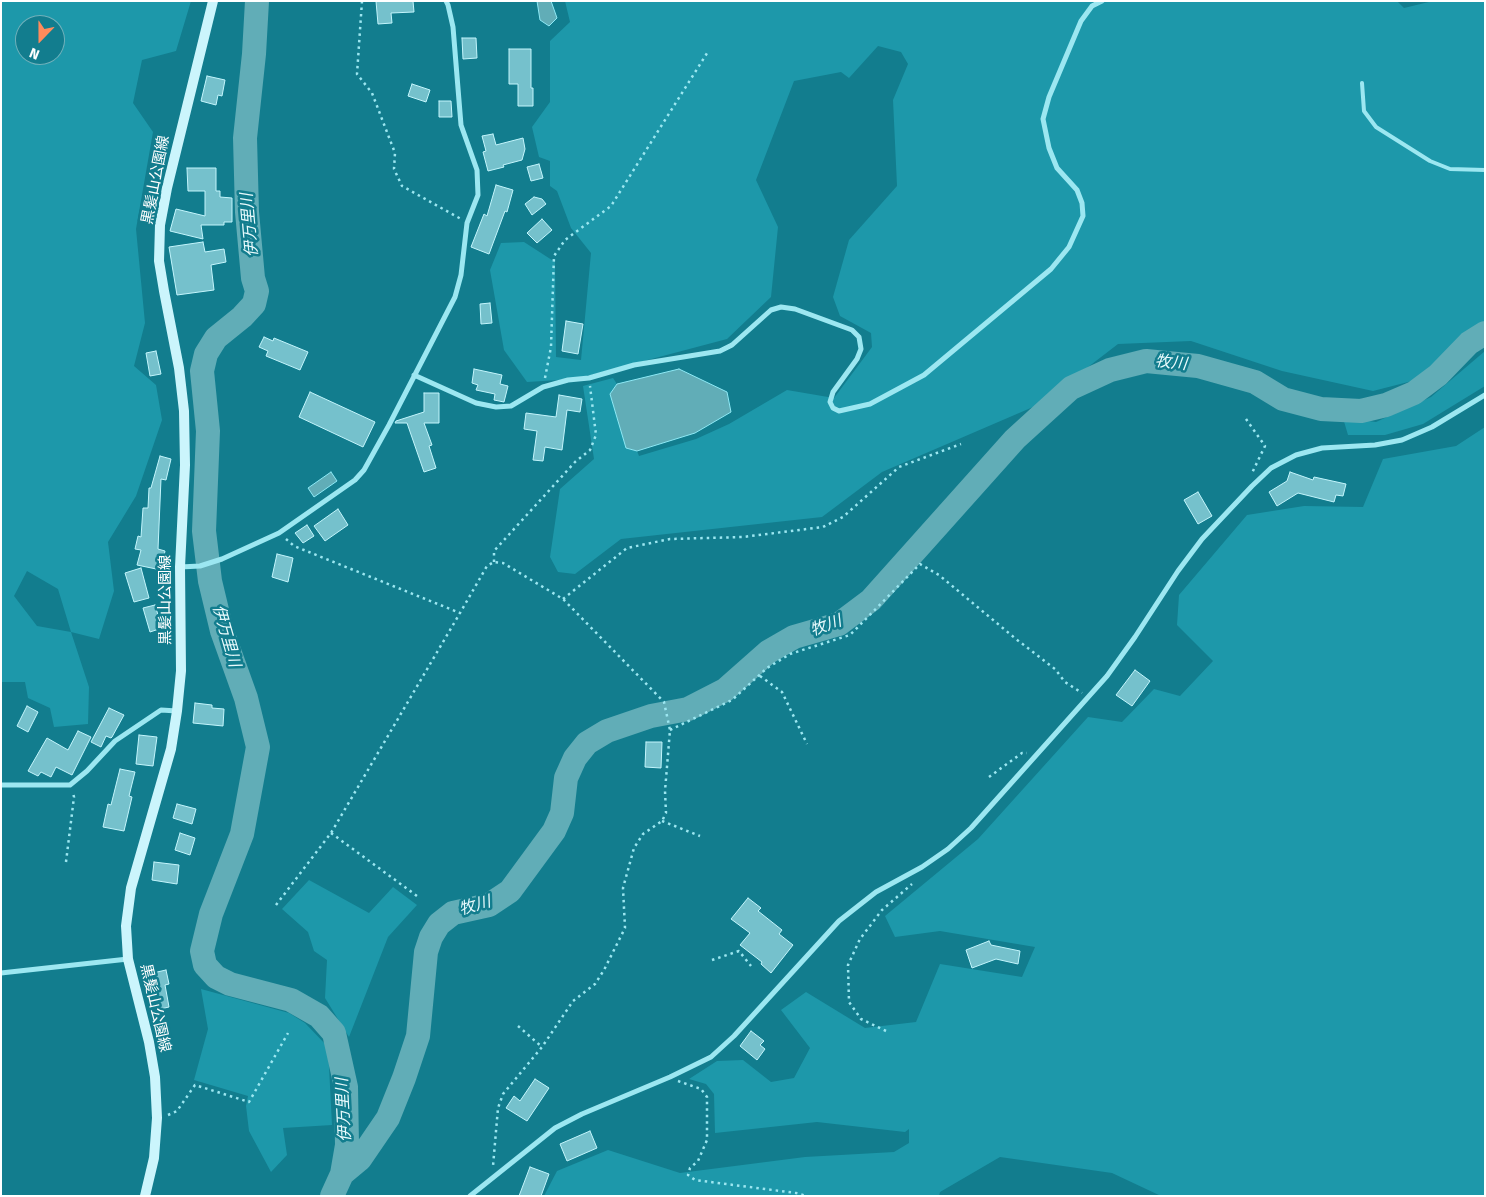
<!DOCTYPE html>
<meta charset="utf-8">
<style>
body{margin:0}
#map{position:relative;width:1486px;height:1197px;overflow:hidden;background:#127d8e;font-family:"Fira Sans",sans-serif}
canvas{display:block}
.frame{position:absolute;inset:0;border:2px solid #fff;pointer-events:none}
.north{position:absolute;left:15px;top:15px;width:50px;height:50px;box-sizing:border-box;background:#127d8e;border:1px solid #71b1bb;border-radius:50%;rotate:202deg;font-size:14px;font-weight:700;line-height:20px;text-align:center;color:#fff}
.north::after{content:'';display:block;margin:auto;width:18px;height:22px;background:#ff8b5c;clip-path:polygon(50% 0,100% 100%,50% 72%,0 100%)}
</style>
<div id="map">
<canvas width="1486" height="1197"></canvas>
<div class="frame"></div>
<div class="north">N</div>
</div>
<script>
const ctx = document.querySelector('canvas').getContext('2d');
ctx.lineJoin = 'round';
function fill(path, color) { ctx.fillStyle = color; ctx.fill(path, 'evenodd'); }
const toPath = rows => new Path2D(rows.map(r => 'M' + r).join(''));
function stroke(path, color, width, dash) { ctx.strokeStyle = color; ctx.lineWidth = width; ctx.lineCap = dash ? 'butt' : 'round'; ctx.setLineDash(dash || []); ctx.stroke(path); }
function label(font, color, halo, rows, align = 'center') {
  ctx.font = font + ' "Fira Sans","Noto Sans JP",sans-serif'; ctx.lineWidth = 5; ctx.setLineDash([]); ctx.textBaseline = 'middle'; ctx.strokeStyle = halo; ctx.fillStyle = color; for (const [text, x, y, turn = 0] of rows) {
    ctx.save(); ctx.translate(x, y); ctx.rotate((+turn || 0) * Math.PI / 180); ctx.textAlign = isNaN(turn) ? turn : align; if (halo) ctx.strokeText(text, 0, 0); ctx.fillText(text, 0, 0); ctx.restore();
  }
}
const green = toPath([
 [1,1,191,1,176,51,142,60,133,103,153,132,136,229,145,323,134,366,156,385,162,420,136,496,108,542,114,591,99,639,71,632,89,687,88,724,54,727,50,708,28,698,25,682,1,682],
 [25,25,55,25,55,55,25,55],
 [27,571,58,589,71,632,37,626,14,596],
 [565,1,1397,1,1404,8,1433,1,1485,1,1485,323,1412,381,1373,391,1282,371,1191,341,1118,344,1040,404,882,472,822,517,621,539,575,574,558,572,550,557,560,489,594,459,583,386,613,378,617,384,610,394,626,448,637,451,639,456,696,439,729,424,787,390,834,398,872,347,871,333,840,316,833,297,849,240,897,186,893,100,908,64,901,52,878,46,849,78,841,72,794,81,756,180,778,227,771,297,727,339,576,379,527,382,504,350,490,270,501,243,524,242,555,262,556,357,581,360,591,253,571,228,557,191,550,186,550,161,539,157,532,127,550,102,550,41,570,22],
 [1485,351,1485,386,1423,424,1385,435,1348,435,1343,418,1376,422,1431,397],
 [1485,427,1485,1196,1161,1196,1112,1173,1000,1157,940,1192,939,1196,544,1196,557,1171,608,1150,680,1173,805,1157,894,1152,909,1143,909,1129,905,1132,817,1122,715,1133,714,1094,706,1084,689,1079,717,1061,743,1060,771,1082,794,1078,810,1048,781,1010,806,992,865,1028,916,1022,940,964,1022,977,1035,947,940,931,895,937,885,916,978,839,1088,717,1122,722,1154,689,1180,696,1213,661,1177,625,1179,595,1247,515,1304,506,1363,507,1383,459,1456,446],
 [309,880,369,913,393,887,417,905,388,937,349,1037,325,998,327,960,314,951,308,932,282,909],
 [201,989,289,1013,305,1023,328,1047,332,1125,283,1128,287,1155,271,1172,249,1131,246,1106,248,1096,194,1080,208,1029]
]);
const water = toPath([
 [537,1,551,1,557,18,549,26,540,20,537,1],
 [679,369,727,392,731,412,695,433,637,451,626,448,610,394,617,384,679,369],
 [331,472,337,481,314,497,308,488,331,472]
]);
const river = toPath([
 [257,1,254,54,245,138,247,212,253,278,257,291,254,304,242,317,216,338,206,354,202,371,208,431,204,531,210,581,222,631,246,698,258,747,242,834,211,914,202,951,205,965,216,977,230,984,291,1000,319,1016,334,1033,346,1087,347,1145,342,1174,332,1196],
 [342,1174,360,1159,388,1118,404,1078,418,1036,426,952,431,937,439,924,453,913,489,905,510,891,554,831,562,813,566,778,575,758,587,743,607,731,651,716,688,709,725,690,768,652,794,637,839,624,871,600,1015,439,1071,388,1110,370,1146,361,1198,366,1255,382,1283,399,1321,409,1361,411,1386,405,1414,393,1438,375,1469,343,1485,333]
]);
const building = toPath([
 [376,1,413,1,414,12,391,13,392,23,378,24,376,1],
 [462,38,476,38,477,58,463,59,462,38],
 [509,49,531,49,531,88,533,88,533,106,518,106,518,84,509,84,509,49],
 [207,76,225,80,222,96,218,95,216,105,201,101,207,76],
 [412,84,430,90,426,102,408,96,412,84],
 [439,101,451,101,452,117,439,117,439,101],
 [493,134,496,145,523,138,525,149,522,160,503,165,504,167,488,171,483,152,486,151,482,136,493,134],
 [539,164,543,178,531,181,527,167,539,164],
 [187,168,216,168,216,191,220,191,220,197,232,198,232,222,224,222,224,225,201,225,203,239,170,231,176,209,205,216,205,191,188,191,187,168],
 [496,185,513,190,507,212,505,211,489,254,471,247,484,214,487,216,496,185],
 [534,197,542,199,546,204,532,215,525,204,534,197],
 [542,219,552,230,537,243,527,233,542,219],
 [203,242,205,252,224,249,226,262,211,265,214,290,177,295,169,247,203,242],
 [490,303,492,323,481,324,480,304,490,303],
 [566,321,583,324,578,354,562,351,566,321],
 [264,337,273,341,274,338,308,352,300,370,266,356,268,351,259,347,264,337],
 [156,351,161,374,150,376,146,353,156,351],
 [474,369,502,375,500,384,508,386,504,402,494,400,495,394,476,390,478,385,472,383,474,369],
 [310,392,375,422,363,447,299,417,310,392],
 [424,393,439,393,439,423,424,423,432,445,429,446,436,468,424,472,407,423,395,423,396,421,424,412,424,393],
 [559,395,582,399,580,412,567,410,562,450,545,447,543,461,533,460,537,431,524,429,526,413,556,417,559,395],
 [160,456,171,459,166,480,161,479,158,549,165,551,161,570,137,565,141,550,135,549,138,536,141,537,143,508,148,508,149,488,151,488,160,456],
 [1290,472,1313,480,1314,477,1346,484,1343,496,1336,495,1334,502,1298,493,1277,506,1269,492,1287,481,1290,472],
 [1198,492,1212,516,1198,524,1184,500,1198,492],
 [338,509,348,525,325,541,314,526,338,509],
 [307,525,314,536,303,543,295,533,307,525],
 [277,554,293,558,288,582,272,577,277,554],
 [141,568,149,598,134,602,125,573,141,568],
 [155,605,162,628,150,632,143,608,155,605],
 [1135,670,1150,681,1132,706,1116,695,1135,670],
 [195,703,212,705,212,708,224,709,223,726,193,723,195,703],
 [27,706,38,712,28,732,17,726,27,706],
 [109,708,124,715,112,737,111,738,106,736,101,747,91,742,109,708],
 [78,731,91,737,72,775,56,767,51,777,41,772,38,776,28,771,47,738,68,750,78,731],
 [139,735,157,737,153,766,136,764,139,735],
 [646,742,662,742,661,768,645,767,646,742],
 [120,769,135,772,129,796,132,797,124,831,103,827,108,804,111,805,120,769],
 [177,804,196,809,192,824,173,818,177,804],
 [180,833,195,838,190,855,175,850,180,833],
 [154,862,179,865,177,884,152,880,154,862],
 [748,898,761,908,758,911,782,930,779,934,793,945,771,973,761,964,762,962,740,945,750,933,731,919,748,898],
 [989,941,991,945,1020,951,1018,964,996,959,972,968,966,950,989,941],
 [166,970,169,984,165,985,169,1007,156,1010,153,998,150,999,144,975,166,970],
 [751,1031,764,1041,760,1045,765,1049,757,1060,740,1046,751,1031],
 [535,1079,549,1088,527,1121,506,1108,514,1096,520,1101,535,1079],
 [590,1131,597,1148,567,1161,560,1144,590,1131],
 [530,1167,549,1174,541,1196,519,1196,530,1167]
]);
const path = toPath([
 [362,1,357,74,372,93,395,153,394,169,402,186,461,219],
 [545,378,551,347,554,256,565,240,611,206,709,50],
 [1246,419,1265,446,1252,473],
 [286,539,294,546,460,613,487,566,494,562,503,563,563,599,664,702,670,730,665,791,666,813,662,821,643,834,634,848,623,888,625,928,604,970,595,984,573,1001,542,1047,503,1094,498,1108,493,1166],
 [494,562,494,551,575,462,590,450,596,435,590,386],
 [563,599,627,548,670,539,743,537,823,527,843,517,899,467,961,444],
 [760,676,782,692,807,744],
 [670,730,732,700,767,668,790,654,850,635,920,564,939,575,1016,639,1055,669,1065,682,1082,693],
 [989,777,1022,753,1027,753],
 [662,821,700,836],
 [331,833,417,896],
 [66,862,74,797,73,793],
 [276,905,331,833,460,613],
 [712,960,739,951,751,966],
 [518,1026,542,1047],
 [886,1031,861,1019,849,1002,848,965,860,939,882,910,912,884],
 [678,1081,701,1089,707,1097,707,1140,698,1161,690,1168,688,1175,695,1180,796,1193,807,1196],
 [168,1115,177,1111,195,1085,249,1102,288,1033]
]);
const service = toPath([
 [1362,83,1364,111,1376,127,1430,161,1450,169,1485,170]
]);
const minor = toPath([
 [414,375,476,403,496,407,511,406,543,387,568,380,589,378,634,365,720,351,732,345,771,310,781,307,795,309,852,330,859,337,861,349,857,359,833,392,830,402,833,408,839,411,870,404,924,375,1051,269,1069,247,1083,216,1082,203,1077,190,1057,168,1049,148,1043,119,1049,97,1081,21,1092,6,1102,1],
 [180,567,200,566,222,559,279,533,355,480,364,470,389,425,455,297,461,275,467,223,478,195,477,170,461,125,453,27,448,5,446,1],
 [1,785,70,785,87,771,115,741,161,710,177,711],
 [1,973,128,959],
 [470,1196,555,1128,582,1114,670,1077,711,1057,734,1036,839,921,876,892,922,867,948,849,971,828,1107,676,1135,637,1178,571,1202,539,1252,486,1271,468,1296,455,1322,448,1375,445,1402,440,1432,427,1485,395]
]);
const secondary = toPath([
 [145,1196,154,1158,157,1118,155,1077,149,1042,128,959,126,926,131,888,171,749,177,711,181,671,180,567,185,465,184,411,179,368,164,291,159,261,160,225,167,188,213,1]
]);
const streetNames = [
 ["黒髪山公園線",156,180,-79],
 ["黒髪山公園線",166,600,-90],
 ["黒髪山公園線",155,1008,77]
];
const waterNames = [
 ["伊万里川",250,225,-95],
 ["牧川",1171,363,6],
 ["牧川",826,626,-20],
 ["伊万里川",226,636,74],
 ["牧川",475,906,-16],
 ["伊万里川",344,1110,-93]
];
fill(green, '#1d98aa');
fill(water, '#61adb7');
stroke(water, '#8ee9f5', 1);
stroke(river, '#61adb7', 24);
fill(building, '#75c1cc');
stroke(building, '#c3f5fc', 1);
stroke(path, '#9ce7f1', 2.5, [2.5, 4]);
stroke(service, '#9ce7f1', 4);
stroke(minor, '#9ce7f1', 5);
stroke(secondary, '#cbf5fc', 10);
label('15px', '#fff', '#127d8e', streetNames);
label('italic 16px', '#e9fbfd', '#127d8e', waterNames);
</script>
